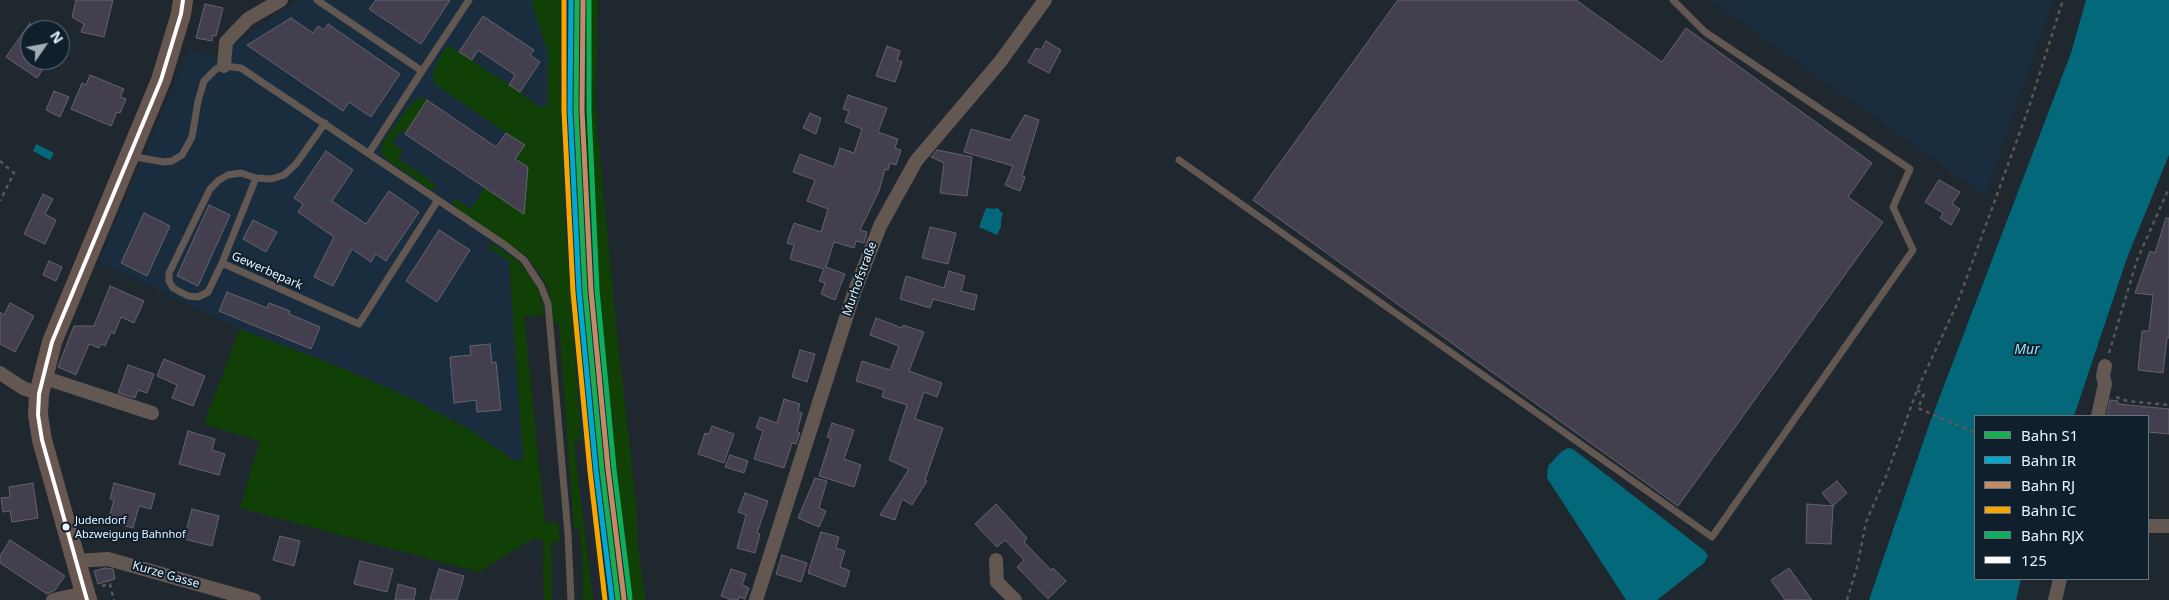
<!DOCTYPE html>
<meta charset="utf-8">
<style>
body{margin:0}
#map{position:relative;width:2169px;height:600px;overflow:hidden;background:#1f272f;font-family:"Noto Sans",sans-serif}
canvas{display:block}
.legend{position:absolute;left:1974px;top:415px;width:175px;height:165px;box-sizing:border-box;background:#0f1f2c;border:1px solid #667480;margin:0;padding:6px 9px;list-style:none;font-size:15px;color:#e9f4fd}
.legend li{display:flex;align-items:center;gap:10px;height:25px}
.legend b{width:25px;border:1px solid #667480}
.north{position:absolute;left:20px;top:20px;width:50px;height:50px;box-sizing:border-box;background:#0f1f2c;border:1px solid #667480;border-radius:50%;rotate:57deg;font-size:14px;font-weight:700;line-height:20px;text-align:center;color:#e9f4fd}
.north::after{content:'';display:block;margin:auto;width:18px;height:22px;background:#a2acb5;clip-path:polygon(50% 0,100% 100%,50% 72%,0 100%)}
</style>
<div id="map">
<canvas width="2169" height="600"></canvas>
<ul class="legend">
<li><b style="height:6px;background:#1aad52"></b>Bahn S1</li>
<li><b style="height:6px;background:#00a9ce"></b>Bahn IR</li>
<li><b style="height:6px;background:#c18c65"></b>Bahn RJ</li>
<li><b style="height:6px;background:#f7a600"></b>Bahn IC</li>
<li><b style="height:6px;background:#0daf5c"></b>Bahn RJX</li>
<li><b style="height:6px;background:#fff"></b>125</li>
</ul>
<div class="north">N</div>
</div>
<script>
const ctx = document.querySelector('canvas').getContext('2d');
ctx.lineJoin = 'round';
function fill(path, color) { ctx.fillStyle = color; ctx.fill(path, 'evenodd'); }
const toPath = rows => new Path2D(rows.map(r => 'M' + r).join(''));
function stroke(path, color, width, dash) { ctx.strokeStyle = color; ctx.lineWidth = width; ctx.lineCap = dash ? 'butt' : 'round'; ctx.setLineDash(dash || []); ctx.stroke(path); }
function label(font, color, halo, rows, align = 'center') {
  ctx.font = font + ' "Noto Sans",sans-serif'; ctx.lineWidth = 4; ctx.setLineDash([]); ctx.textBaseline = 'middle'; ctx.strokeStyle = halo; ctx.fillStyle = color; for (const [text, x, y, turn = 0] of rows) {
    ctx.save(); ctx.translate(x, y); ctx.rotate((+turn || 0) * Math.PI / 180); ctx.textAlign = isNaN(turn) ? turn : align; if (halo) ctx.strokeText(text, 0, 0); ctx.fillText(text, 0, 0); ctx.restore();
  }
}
const built = toPath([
 [299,0,586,0,586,137,593,252,610,437,602,438,621,600,605,600,585,440,574,441,559,239,528,167,524,214,509,261,523,457,516,463,469,429,410,398,345,369,240,329,99,262,189,49,214,58],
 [1710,0,2053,0,1985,195]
]);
const green = toPath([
 [531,0,561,0,560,87,564,209,581,440,574,442,593,600,583,600,583,566,579,529,574,529,559,324,554,321,549,291,540,274,527,256,457,209,452,201,456,199,471,209,485,188,524,214,528,167,515,159,524,145,439,87,435,84,433,75,437,62,448,45,520,92,540,108,548,105,548,53],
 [586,0,598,0,595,103,614,303,636,504,638,547,645,600,630,600,610,437,593,252,586,137],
 [420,98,428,99,405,133,401,130,392,143,403,150,398,159,433,182,436,186,434,190,430,189,391,163,384,157,381,151,383,142,409,106],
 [489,244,495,245,519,262,537,287,543,305,544,315,524,316,545,523,558,523,560,542,551,543,552,600,544,600,543,539,532,539,479,572,240,508,260,441,204,424,240,329,345,369,410,398,469,429,516,462,523,457,509,261,488,247]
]);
const water = toPath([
 [2086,0,2169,0,2169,155,2127,258,2074,416,1975,416,1975,579,2021,579,2016,600,1869,600,1929,425,2071,53],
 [36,144,54,153,50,160,33,151],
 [997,207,1003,214,1001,220,1001,227,997,235,979,227,986,208,994,209],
 [1568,448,1573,449,1705,551,1708,556,1704,563,1657,600,1626,600,1547,478,1548,466,1562,451]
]);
const building = toPath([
 [76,0,113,0,104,37,81,32,84,24,72,17,76,0],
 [376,0,450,0,421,44,369,9,376,0],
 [1398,0,1576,0,1662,62,1686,28,1872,163,1848,197,1883,222,1678,506,1253,200,1398,0],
 [205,4,223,8,216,36,213,35,212,41,196,38,205,4],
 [483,16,534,50,530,55,540,62,520,92,509,85,515,75,478,50,472,60,459,52,483,16],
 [291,18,313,33,318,26,324,30,328,24,400,74,371,117,349,102,343,111,247,45,291,18],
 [30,23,30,60,49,60,37,78,6,57,30,23],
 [1046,41,1061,50,1049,73,1028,62,1036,48,1041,50,1046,41],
 [887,46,900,51,897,60,902,62,895,82,876,76,887,46],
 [90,75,124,89,120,97,126,99,120,113,117,112,111,126,71,109,82,83,86,85,90,75],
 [54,91,69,97,60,117,46,110,54,91],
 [848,95,887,108,878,132,898,139,895,148,901,150,896,165,890,163,888,170,885,169,879,191,860,230,867,232,864,243,856,241,854,248,834,242,826,267,845,274,835,300,821,294,825,283,819,281,824,269,790,259,794,245,787,243,794,223,821,232,828,209,807,201,815,180,793,172,800,154,834,167,840,148,854,153,862,129,845,122,849,111,843,109,848,95],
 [427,100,496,147,506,133,525,145,515,159,528,167,524,214,405,134,427,100],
 [810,113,821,118,816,134,803,128,810,113],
 [1025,115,1039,120,1022,176,1025,177,1020,191,1005,185,1013,166,964,152,971,129,1010,140,1025,115],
 [937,150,972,157,967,196,940,193,944,163,931,157,937,150],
 [326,151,353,170,332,201,366,224,389,191,419,212,386,261,376,254,371,262,352,249,333,286,314,277,334,237,298,212,303,204,294,198,326,151],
 [1939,180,1960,192,1952,204,1960,209,1951,225,1940,218,1943,213,1925,202,1939,180],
 [43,194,53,199,45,214,56,220,45,244,24,234,43,194],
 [209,205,230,215,198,286,177,276,209,205],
 [144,213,170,226,147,276,121,263,144,213],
 [2166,218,2169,218,2169,338,2167,338,2163,373,2138,370,2142,331,2149,331,2153,295,2135,293,2150,251,2155,253,2166,218],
 [253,220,277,232,266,252,243,239,253,220],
 [930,227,956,233,948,264,922,258,930,227],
 [439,230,470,250,437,302,406,281,439,230],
 [49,261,62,267,56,281,43,275,49,261],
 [949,271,965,276,961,291,977,295,974,310,933,299,930,308,900,299,906,276,944,288,949,271],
 [110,286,144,301,134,323,121,317,114,334,111,332,105,346,101,344,99,348,89,344,76,375,58,367,74,326,94,326,110,286],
 [227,292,267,308,269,303,290,311,289,314,320,327,311,349,219,311,227,292],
 [10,303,34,316,15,352,0,344,0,312,4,315,10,303],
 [876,318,902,328,903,325,924,332,909,371,942,383,937,397,924,392,915,419,943,428,925,480,927,481,912,505,902,499,895,520,880,515,909,469,889,460,907,405,882,397,884,390,856,381,862,361,890,370,899,346,870,335,876,318],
 [490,344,492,363,496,362,501,410,477,412,476,400,454,403,450,357,471,355,470,346,490,344],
 [800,350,815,354,807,382,792,377,800,350],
 [164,359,205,376,193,406,172,398,177,385,157,376,164,359],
 [128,365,154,374,147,393,138,390,135,398,118,393,128,365],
 [784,399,800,404,798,411,802,413,797,432,800,433,796,444,792,443,784,468,754,459,763,431,756,428,760,417,777,423,784,399],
 [2110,400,2118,401,2118,404,2169,409,2169,434,2148,432,2148,416,2107,416,2110,400],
 [832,423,854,430,844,459,861,465,854,487,819,476,831,438,827,437,832,423],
 [712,426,734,434,724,463,698,454,705,433,709,434,712,426],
 [188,431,215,439,212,450,225,454,219,475,179,464,188,431],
 [730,455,748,461,744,473,725,467,730,455],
 [815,478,827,481,819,508,826,511,819,527,798,518,815,478],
 [1837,481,1847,493,1833,506,1822,493,1837,481],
 [33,483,38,518,12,522,10,511,3,512,1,498,10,497,9,487,33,483],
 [114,483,155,494,151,509,139,506,133,528,108,521,114,500,110,499,114,483],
 [745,493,768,501,757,533,760,534,755,553,737,548,746,515,738,512,745,493],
 [996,504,1027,538,1024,542,1051,570,1053,568,1066,581,1048,599,1017,567,1024,560,1005,540,997,547,975,524,996,504],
 [1807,504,1833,506,1831,544,1806,543,1807,504],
 [192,509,219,516,212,546,184,539,192,509],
 [821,532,839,537,836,548,845,551,840,567,850,571,845,587,808,573,821,532],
 [280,536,300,541,294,566,273,560,280,536],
 [10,540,65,576,55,590,47,594,0,563,0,556,10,540],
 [782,555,807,563,801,582,776,574,782,555],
 [360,561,393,569,387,592,354,584,360,561],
 [105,568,113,569,115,579,98,584,94,571,105,568],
 [1789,568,1812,600,1785,600,1771,580,1789,568],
 [439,569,464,576,457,600,430,600,439,569],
 [731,569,746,574,742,585,749,588,745,599,739,597,738,600,732,600,721,596,731,569],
 [398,584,416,589,414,600,395,600,398,584]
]);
const path = toPath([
 [0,161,14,173,0,201],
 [2109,353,2137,260,2169,188],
 [1917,390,1924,394,1918,408,1975,433],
 [2116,397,2127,401,2169,405],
 [102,586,110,584,114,600],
 [1847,600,1857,567,1866,522,1887,474,1917,390,1957,304,2028,110,2063,0]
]);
const lane = toPath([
 [317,0,422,71,369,153],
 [422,71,469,0],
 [325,123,296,164,284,175,271,179,256,178,241,173,228,175,219,180,210,189,169,273,169,281,173,288,188,296,198,297,208,292,222,263,359,324,438,200],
 [130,156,164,162,172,161,182,155,192,137,198,101,204,81,216,69,224,66,241,68,505,245,524,260,541,286,548,304,568,534,571,600],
 [1179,160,1712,537,1913,250,1893,207,1910,169,1705,32,1673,0],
 [222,263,256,178]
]);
const street = toPath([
 [224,66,226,42,248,19,281,0],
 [0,373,23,388,39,394],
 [42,377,152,413],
 [2098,416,2105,384,2103,376,2105,366],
 [2148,526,2169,526],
 [996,560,997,582,1015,600],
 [76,561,108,559,254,600],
 [53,600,85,593],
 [756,600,854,293,880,226,916,161,1000,62,1045,0],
 [2055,600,2060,579]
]);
const secondary = toPath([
 [87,600,42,440,38,415,39,394,52,342,161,80,181,14,183,0]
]);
const bus1 = toPath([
 [87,600,42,440,38,415,39,394,52,342,161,80,181,14,183,0]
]);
const rail1 = toPath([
 [577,0,576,110,585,291,602,470,618,600]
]);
const rail2 = toPath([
 [571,0,570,110,579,291,596,471,612,600]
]);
const rail3 = toPath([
 [583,0,582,110,591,291,608,469,624,599]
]);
const rail4 = toPath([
 [564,0,564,111,573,292,590,471,605,600]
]);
const rail5 = toPath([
 [589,0,589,110,597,290,614,469,630,598]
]);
const markers = [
 [66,527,4.5,"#e9f4fd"]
];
const busNames = [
 ["Judendorf",75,521],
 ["Abzweigung Bahnhof",75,535]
];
const streetNames = [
 ["Gewerbepark",267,271,24],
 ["Murhofstraße",860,279,-70],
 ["Kurze Gasse",166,575,16]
];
const waterNames = [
 ["Mur",2027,350]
];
fill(built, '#192d3e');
fill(green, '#114007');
fill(water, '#04687b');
fill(building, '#443f4e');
stroke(building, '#63646c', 1);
stroke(path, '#5c5755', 2.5, [4, 4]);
stroke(lane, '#635752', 7);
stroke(street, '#635752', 14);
stroke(secondary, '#685750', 20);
stroke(bus1, '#fff', 4);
stroke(rail1, '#1aad52', 5);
stroke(rail2, '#00a9ce', 5);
stroke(rail3, '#c18c65', 5);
stroke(rail4, '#f7a600', 5);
stroke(rail5, '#0daf5c', 5);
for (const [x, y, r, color] of markers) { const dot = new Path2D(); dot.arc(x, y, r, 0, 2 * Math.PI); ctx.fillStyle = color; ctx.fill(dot); stroke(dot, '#0f1f2c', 2); }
label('11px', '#e9f4fd', '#0f1f2c', busNames, 'left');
label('12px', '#e9f4fd', '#0f1f2c', streetNames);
label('italic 14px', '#90e1f5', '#0f1f2c', waterNames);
</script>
